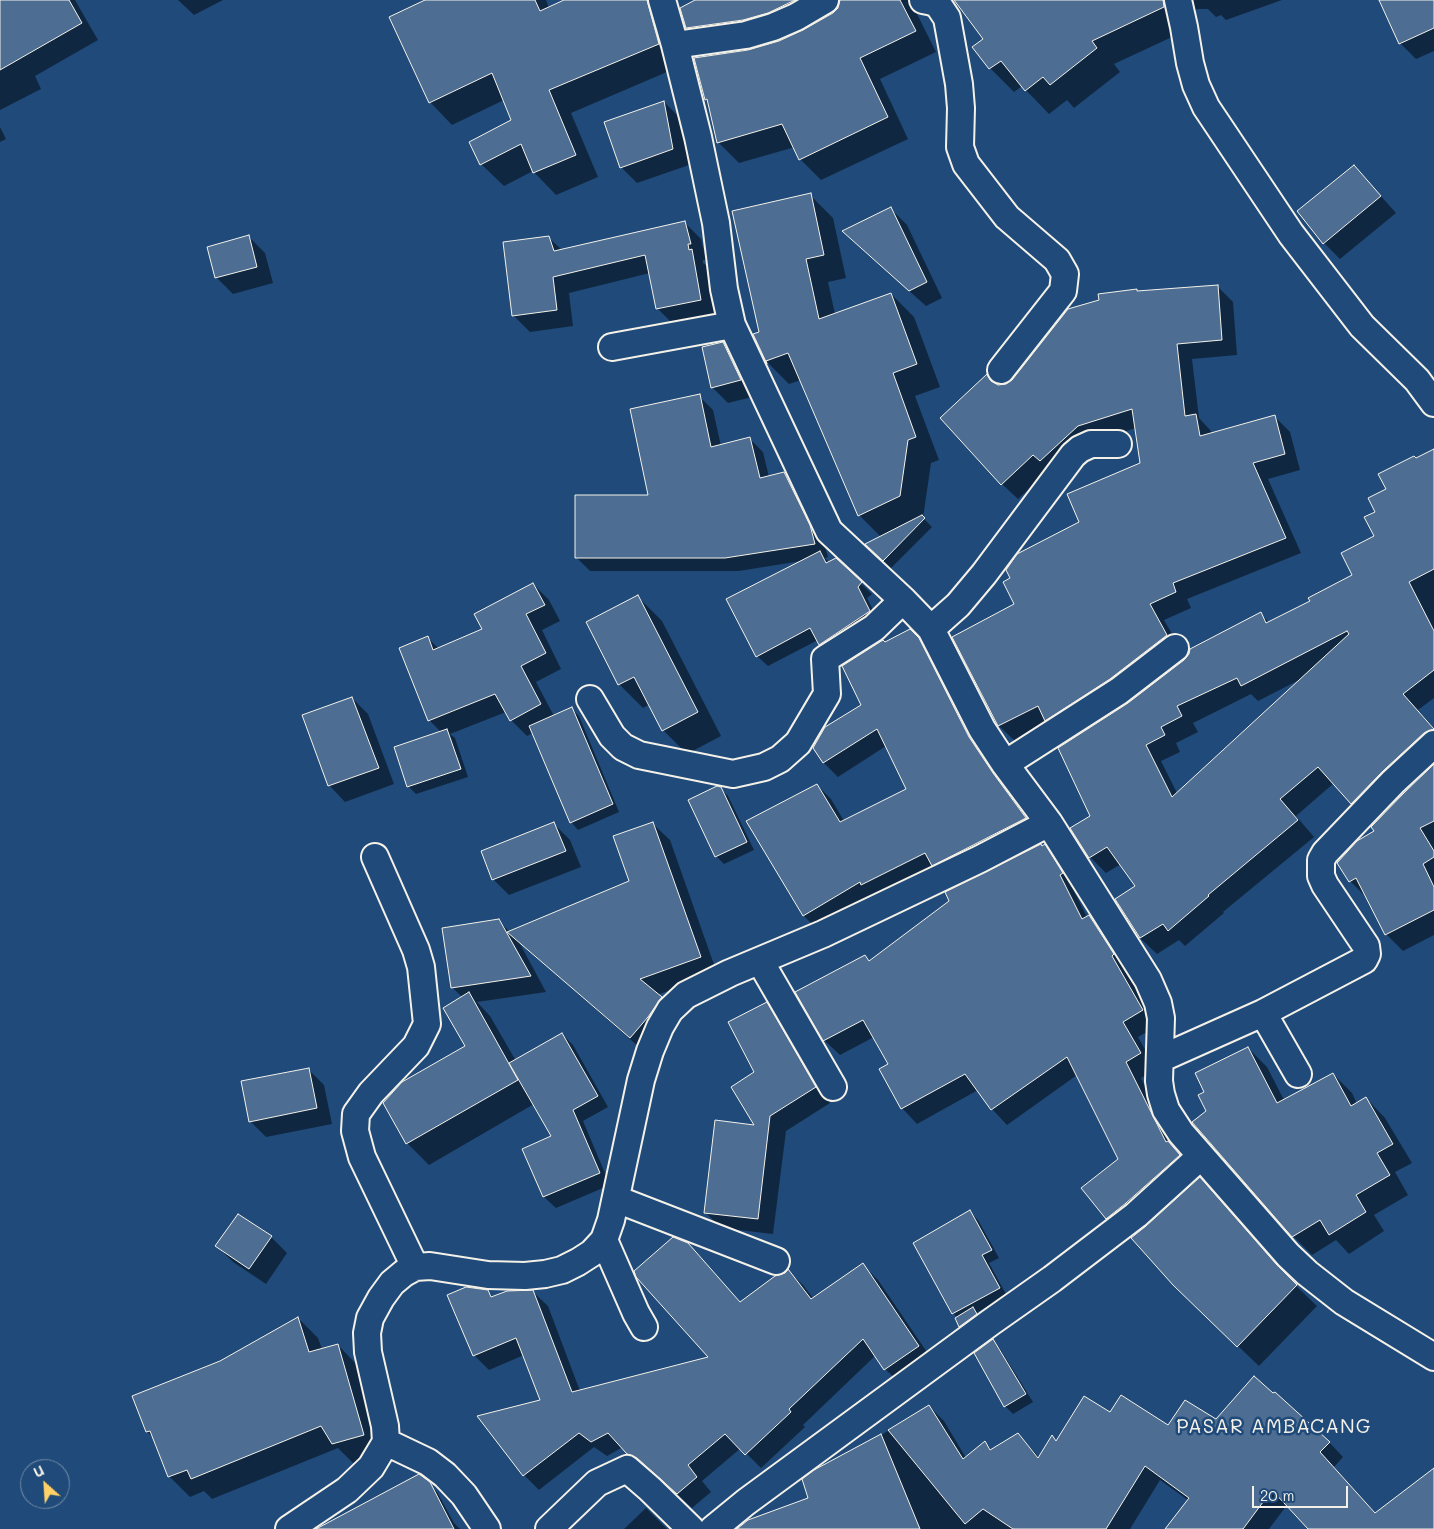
<!DOCTYPE html>
<style>
body{margin:0}
#map{position:relative;width:1434px;height:1529px;overflow:hidden;background:#1f4a7a;font-family:Mali,sans-serif}
canvas{display:block}
.north{position:absolute;left:20px;top:1459px;width:50px;height:50px;box-sizing:border-box;background:#1f4a7a;border:1px solid #748da6;border-radius:50%;rotate:334deg;font-size:14px;font-weight:700;line-height:20px;text-align:center;color:#f4f1e8}
.north::after{content:'';display:block;margin:auto;width:18px;height:22px;background:#ffd166;clip-path:polygon(50% 0,100% 100%,50% 72%,0 100%)}
.scale{position:absolute;left:1252px;top:1486px;width:96px;height:22px;box-sizing:border-box;border:2px solid #f4f1e8;border-top:0;padding-left:6px;font-size:15px;line-height:18px;white-space:nowrap;color:#f4f1e8;-webkit-text-stroke:4px #1f4a7a;paint-order:stroke}
</style>
<div id="map">
<canvas width="1434" height="1529"></canvas>
<div class="north">U</div>
<div class="scale">20 m</div>
</div>
<script>
const ctx = document.querySelector('canvas').getContext('2d');
ctx.lineJoin = 'round';
function fill(path, color) { ctx.fillStyle = color; ctx.fill(path, 'evenodd'); }
const toPath = rows => new Path2D(rows.map(r => 'M' + r).join(''));
function stroke(path, color, width, dash) { ctx.strokeStyle = color; ctx.lineWidth = width; ctx.lineCap = dash ? 'butt' : 'round'; ctx.setLineDash(dash || []); ctx.stroke(path); }
function label(font, color, halo, rows, align = 'center') {
  ctx.font = font + ' Mali,sans-serif'; ctx.lineWidth = 5; ctx.setLineDash([]); ctx.textBaseline = 'middle'; ctx.strokeStyle = halo; ctx.fillStyle = color; for (const [text, x, y, turn = 0] of rows) {
    ctx.save(); ctx.translate(x, y); ctx.rotate((+turn || 0) * Math.PI / 180); ctx.textAlign = isNaN(turn) ? turn : align; if (halo) ctx.strokeText(text, 0, 0); ctx.fillText(text, 0, 0); ctx.restore();
  }
}
const shadow = toPath([
 [0,0,75,0,98,40,35,76,41,89,0,110],
 [178,0,223,0,194,15],
 [428,0,546,0,549,8,568,0,660,0,681,66,571,113,598,177,556,195,533,171,504,186,481,164,513,121,504,100,452,125,430,102],
 [698,0,838,0,840,4,841,0,910,0,936,52,880,79,908,139,821,180,800,159,795,147,739,163,718,142,709,102,706,99,751,51,778,43,804,31,833,14,838,8,810,24,707,48,687,28],
 [955,0,1282,0,1226,20,1221,15,1216,17,1208,9,1198,9,1192,12,1187,30,1114,64,1120,72,1074,108,1067,100,1049,114,1022,86,1014,92,990,68,974,48,985,39],
 [1383,0,1434,0,1434,51,1416,59,1400,43],
 [664,102,680,118,689,165,637,183,621,167],
 [0,127,6,139,0,142],
 [1354,166,1396,213,1340,259,1324,243,1299,212],
 [810,195,833,218,846,278,828,282,835,314,891,294,914,317,940,387,915,396,939,460,931,463,923,518,932,527,891,568,874,551,881,537,859,515,801,380,789,384,768,363,755,335,760,333],
 [891,209,907,225,942,298,926,306,860,247],
 [685,223,701,239,706,260,703,260,703,263,707,266,716,316,673,324,657,308,650,273,569,293,573,326,530,332,514,316,549,238,562,250],
 [249,237,265,253,273,283,233,294,217,278,209,248],
 [1217,286,1233,302,1237,355,1192,359,1199,418,1211,431,1212,434,1274,416,1290,432,1300,470,1268,479,1301,553,1187,599,1191,608,1164,620,1182,651,1015,741,999,726,953,637,1016,604,1081,523,1141,463,1136,428,1094,441,1050,470,1018,499,1002,484,987,376,996,385,1007,385,1137,291,1139,293],
 [723,343,739,359,756,396,728,403,712,387],
 [699,396,713,410,721,446,750,439,763,452,769,477,784,473,798,487,823,540,828,557,825,558,829,562,835,559,872,594,867,598,879,622,830,655,818,640,768,666,757,656,801,561,739,571,590,571,576,557,649,497],
 [1434,450,1434,698,1418,710,1434,728,1434,740,1368,819,1334,783,1296,816,1314,837,1223,912,1224,913,1185,946,1179,940,1157,954,1140,938,1137,886,1121,864,1106,873,1090,857,1091,817,1129,704,1260,614,1270,623,1311,601,1354,575,1376,537,1377,512,1387,490,1416,459],
 [1299,680,1177,793,1161,761,1180,752,1176,743,1198,732,1193,723,1251,694,1258,701],
 [533,584,549,600,560,621,542,630,561,669,536,682,554,716,572,709,579,716,619,812,578,830,571,822,533,733,527,736,511,720,506,712,450,734,455,738,468,777,416,794,408,786,442,733,429,720,427,637,439,649,483,630],
 [638,597,662,621,721,736,687,754,663,730,650,704,643,708,619,684],
 [910,631,932,653,983,753,1007,788,1039,832,818,930,804,916,748,822,817,785,831,799,844,821,908,789,886,746,838,777,824,763,814,748,863,705,885,643],
 [352,698,368,714,394,784,345,802,329,785],
 [1434,766,1434,935,1403,951,1386,934,1367,898,1350,881,1338,863,1376,831],
 [720,788,728,796,754,850,724,864,716,856],
 [554,824,570,840,581,867,509,895,493,879],
 [653,824,670,840,717,973,657,995,678,1015,647,1054,519,942,546,992,477,1002,490,1016,516,1061,562,1034,573,1045,608,1107,583,1121,610,1185,556,1208,544,1197,524,1149,553,1137,534,1104,429,1165,407,1143,466,1047,463,998,452,987,499,921,510,932,631,882],
 [1044,846,1060,861,1077,889,1074,891,1087,917,1089,916,1104,932,1128,970,1126,971,1158,1026,1138,1037,1156,1069,1141,1078,1177,1151,1183,1158,1122,1233,1107,1218,1119,1159,1077,1075,1007,1125,992,1109,978,1090,917,1124,902,1108,890,1065,874,1037,840,1055,824,1040,865,956,870,962],
 [766,1004,782,1019,830,1103,786,1131,773,1234,721,1228,706,1213,756,1126,755,1073],
 [1248,1048,1267,1067,1284,1100,1333,1074,1352,1093,1357,1104,1366,1098,1385,1118,1412,1163,1395,1172,1408,1195,1374,1215,1384,1231,1349,1254,1336,1240,1312,1255,1293,1236,1208,1111,1206,1093],
 [308,1069,324,1085,332,1124,266,1137,250,1121],
 [1200,1179,1220,1200,1291,1281,1317,1306,1259,1366,1195,1305],
 [970,1212,978,1220,999,1258,989,1263,1007,1296,961,1321,953,1313],
 [271,1237,287,1253,266,1284,233,1262,217,1246],
 [687,1244,741,1303,786,1274,788,1271,803,1285,813,1298,863,1265,878,1280,933,1361,900,1383,885,1369,876,1355,803,1425,805,1427,761,1468,741,1448,702,1481,711,1492,692,1508,653,1472,643,1469,623,1447,607,1456,594,1447,539,1490,524,1475,542,1401,524,1355,489,1370,474,1355,487,1291,493,1297,533,1292,548,1306,580,1391,710,1358],
 [298,1318,318,1338,322,1349,338,1345,358,1366,383,1455,354,1464,338,1448,212,1499,204,1491,190,1497,169,1476,154,1438,147,1432,134,1397,220,1362],
 [993,1341,1000,1349,1033,1402,1013,1414,1005,1406,976,1353],
 [929,1406,944,1421,966,1458,985,1443,992,1450,1018,1434,1040,1458,1053,1437,1057,1442,1111,1413,1169,1427,1216,1420,1329,1442,1343,1457,1334,1467,1376,1514,1434,1469,1434,1529,1309,1529,1287,1505,1269,1529,1166,1529,1189,1501,1160,1480,1130,1529,748,1529,809,1499,860,1448],
 [429,1483,437,1492,454,1523,460,1529,344,1529],
 [646,1508,667,1529,624,1529]
]);
const building = toPath([
 [0,0,69,0,82,23,0,70,0,0],
 [425,0,535,0,540,11,564,0,647,0,659,44,549,90,576,155,533,173,521,144,480,165,469,142,511,120,492,73,429,103,389,17,425,0],
 [695,0,795,0,768,13,743,20,686,28,680,8,695,0],
 [840,0,900,0,916,31,860,58,888,117,799,160,782,124,717,143,707,99,705,100,694,58,748,50,779,41,803,30,833,13,838,8,840,0],
 [954,0,1163,0,1164,7,1092,41,1097,48,1050,85,1043,77,1025,91,1001,61,989,69,972,47,983,39,954,0],
 [1379,0,1434,0,1434,28,1399,44,1379,0],
 [664,101,673,149,620,168,604,122,664,101],
 [1354,165,1381,196,1323,244,1297,211,1354,165],
 [811,193,824,255,806,259,819,319,891,293,917,364,893,373,916,437,908,440,900,496,858,516,788,353,766,361,767,364,753,334,759,332,732,211,811,193],
 [891,207,927,282,909,291,842,231,891,207],
 [685,221,691,244,688,244,689,250,692,249,701,300,656,309,645,255,553,277,557,310,512,316,503,242,549,236,554,251,685,221],
 [249,235,257,267,215,278,207,247,249,235],
 [1218,285,1222,340,1177,344,1185,416,1196,414,1200,436,1275,415,1285,454,1253,463,1286,538,1173,583,1176,592,1150,604,1167,635,1110,679,1045,721,1038,706,998,726,952,637,1014,604,1003,582,1010,578,1006,570,1017,554,1079,522,1067,494,1140,463,1132,409,1078,426,1040,461,1033,455,1001,485,940,418,987,374,991,381,998,385,1006,384,1012,380,1068,309,1099,300,1098,294,1137,289,1137,291,1218,285],
 [723,342,741,380,711,388,702,347,723,342],
 [700,394,711,447,750,437,760,478,784,472,810,525,815,544,725,558,575,558,575,495,648,495,630,409,700,394],
 [1434,449,1434,569,1409,582,1434,631,1434,670,1403,694,1434,729,1424,733,1383,771,1351,804,1318,767,1280,799,1298,820,1208,895,1209,896,1168,931,1163,924,1140,938,1115,899,1135,886,1107,847,1089,858,1070,828,1090,816,1058,748,1128,703,1184,660,1189,654,1190,649,1261,612,1266,623,1310,601,1308,598,1352,575,1341,553,1374,536,1364,517,1375,512,1368,498,1386,489,1378,474,1414,456,1416,458,1434,449],
 [1347,631,1349,634,1172,797,1146,745,1165,735,1161,727,1182,716,1177,706,1237,678,1241,686,1347,631],
 [922,515,925,518,883,561,865,544,922,515],
 [820,551,826,563,836,558,862,582,858,587,870,611,819,645,810,628,756,657,726,599,820,551],
 [533,583,545,605,526,614,546,653,521,666,541,704,510,721,495,694,428,721,399,648,428,636,433,650,482,629,474,614,533,583],
 [638,595,698,712,662,731,634,677,618,685,586,622,638,595],
 [910,629,919,638,969,737,993,773,1026,818,932,866,925,853,861,885,860,882,803,916,746,821,817,784,840,822,906,789,877,729,823,763,813,748,825,727,861,705,842,666,883,640,885,642,910,629],
 [352,697,379,768,328,786,302,715,352,697],
 [572,707,613,804,570,823,529,726,572,707],
 [447,729,461,769,407,787,394,747,447,729],
 [1434,764,1434,821,1420,828,1434,851,1434,857,1423,864,1434,887,1434,910,1385,935,1356,878,1349,882,1337,863,1357,841,1374,831,1371,827,1404,793,1434,764],
 [717,786,721,787,747,842,715,857,688,800,717,786],
 [554,822,566,851,492,880,481,851,554,822],
 [653,822,701,957,640,979,662,997,648,1017,630,1038,507,932,629,881,613,836,653,822],
 [1041,844,1042,846,1045,844,1063,873,1060,875,1082,919,1089,915,1114,954,1112,956,1143,1010,1123,1022,1141,1053,1126,1062,1166,1142,1168,1141,1180,1155,1126,1203,1106,1219,1081,1188,1118,1159,1067,1057,991,1110,965,1074,901,1109,879,1069,888,1064,863,1020,823,1041,795,992,865,955,869,961,949,901,945,892,1041,844],
 [499,919,531,976,451,988,442,928,499,919],
 [469,992,518,1080,406,1144,383,1103,402,1082,465,1046,443,1008,469,992],
 [767,1002,816,1087,770,1116,758,1219,704,1213,715,1120,754,1125,731,1087,754,1072,728,1022,767,1002],
 [562,1033,598,1096,573,1110,600,1173,543,1197,522,1149,551,1136,509,1063,562,1033],
 [1248,1047,1277,1103,1333,1073,1351,1106,1366,1097,1393,1144,1377,1153,1390,1175,1356,1195,1366,1212,1329,1235,1320,1220,1292,1237,1192,1122,1206,1111,1198,1095,1204,1092,1195,1073,1248,1047],
 [309,1068,317,1108,249,1122,241,1081,309,1068],
 [1200,1177,1277,1265,1297,1285,1237,1347,1173,1285,1131,1238,1146,1226,1200,1177],
 [970,1210,992,1250,982,1255,1000,1288,952,1314,913,1243,970,1210],
 [238,1214,272,1236,249,1269,215,1246,238,1214],
 [673,1237,688,1243,740,1302,775,1276,785,1273,788,1269,811,1299,863,1263,919,1346,884,1370,863,1339,789,1409,791,1412,745,1455,725,1434,688,1465,697,1477,677,1494,637,1458,627,1454,608,1433,591,1442,579,1433,523,1476,477,1416,540,1400,516,1338,473,1356,447,1295,466,1287,488,1290,491,1297,507,1291,533,1290,572,1392,708,1357,636,1277,634,1271,673,1237],
 [973,1307,977,1314,959,1327,955,1318,973,1307],
 [298,1317,309,1352,338,1344,364,1435,332,1444,321,1426,191,1479,187,1470,168,1477,150,1431,146,1432,132,1396,220,1361,298,1317],
 [993,1339,1026,1394,1004,1407,974,1353,993,1339],
 [1254,1376,1273,1393,1275,1392,1330,1442,1320,1452,1375,1513,1434,1468,1434,1529,1308,1529,1272,1490,1243,1529,1165,1529,1189,1498,1145,1466,1106,1529,1013,1529,983,1509,965,1524,888,1430,929,1405,963,1459,985,1441,990,1450,1018,1433,1038,1458,1052,1435,1056,1441,1084,1396,1110,1412,1121,1395,1168,1425,1185,1400,1216,1419,1254,1376],
 [881,1434,920,1529,737,1529,748,1520,808,1498,802,1479,814,1470,881,1434],
 [419,1474,430,1482,454,1529,316,1529,419,1474]
]);
const minor = toPath([
 [662,0,675,45,698,137,716,223,724,289,732,325,829,531,903,600,931,629,982,729,1005,764,1049,823,1148,980,1158,1003,1161,1018,1159,1081,1161,1094,1166,1110,1181,1133,1288,1255,1307,1273,1344,1302,1434,1357],
 [923,0,933,2,939,6,947,18,959,84,961,108,960,147,966,164,1007,217,1057,260,1065,274,1063,291,1001,370],
 [1178,0,1184,27,1190,63,1196,85,1206,107,1291,234,1362,326,1417,380,1434,403],
 [675,45,746,35,773,27,796,17,825,0],
 [612,347,732,325],
 [931,629,958,605,984,574,1073,455,1080,449,1091,444,1118,444],
 [590,699,612,736,623,747,639,755,733,774,764,767,780,759,798,743,827,694,825,659,874,628,903,600],
 [1005,764,1119,691,1175,648],
 [375,857,416,950,421,967,427,1024,416,1046,371,1093,356,1114,355,1131,362,1157,415,1267],
 [760,961,833,1087],
 [1263,1013,1298,1074],
 [1160,1059,1263,1013,1364,960,1367,954,1366,946,1325,885,1321,876,1321,860,1325,853,1393,782,1434,744],
 [616,1199,776,1261],
 [604,1240,636,1313,644,1327],
 [386,1442,428,1462,445,1475,464,1495,487,1529],
 [289,1529,347,1490,371,1467,386,1442,385,1426,368,1352,367,1333,370,1318,381,1298,392,1283,404,1273,415,1267,430,1266,488,1275,525,1276,545,1274,562,1270,578,1262,592,1253,604,1240,611,1220,641,1080,650,1051,660,1027,670,1010,686,995,730,973,823,934,980,859,1049,823],
 [549,1529,597,1483,627,1469,650,1489,691,1529],
 [713,1529,746,1502,991,1322,1052,1279,1136,1215,1201,1156]
]);
const quarterNames = [
 ["PASAR AMBACANG",1274,1427]
];
fill(shadow, '#0007');
fill(building, '#4d6e92');
stroke(building, '#f4f1e8', 1);
stroke(minor, '#f4f1e8', 30);
stroke(minor, '#1f4a7a', 26);
ctx.letterSpacing = '1px';
label('20px', '#f4f1e8', '#1f4a7a', quarterNames);
ctx.letterSpacing = '0px';
</script>
